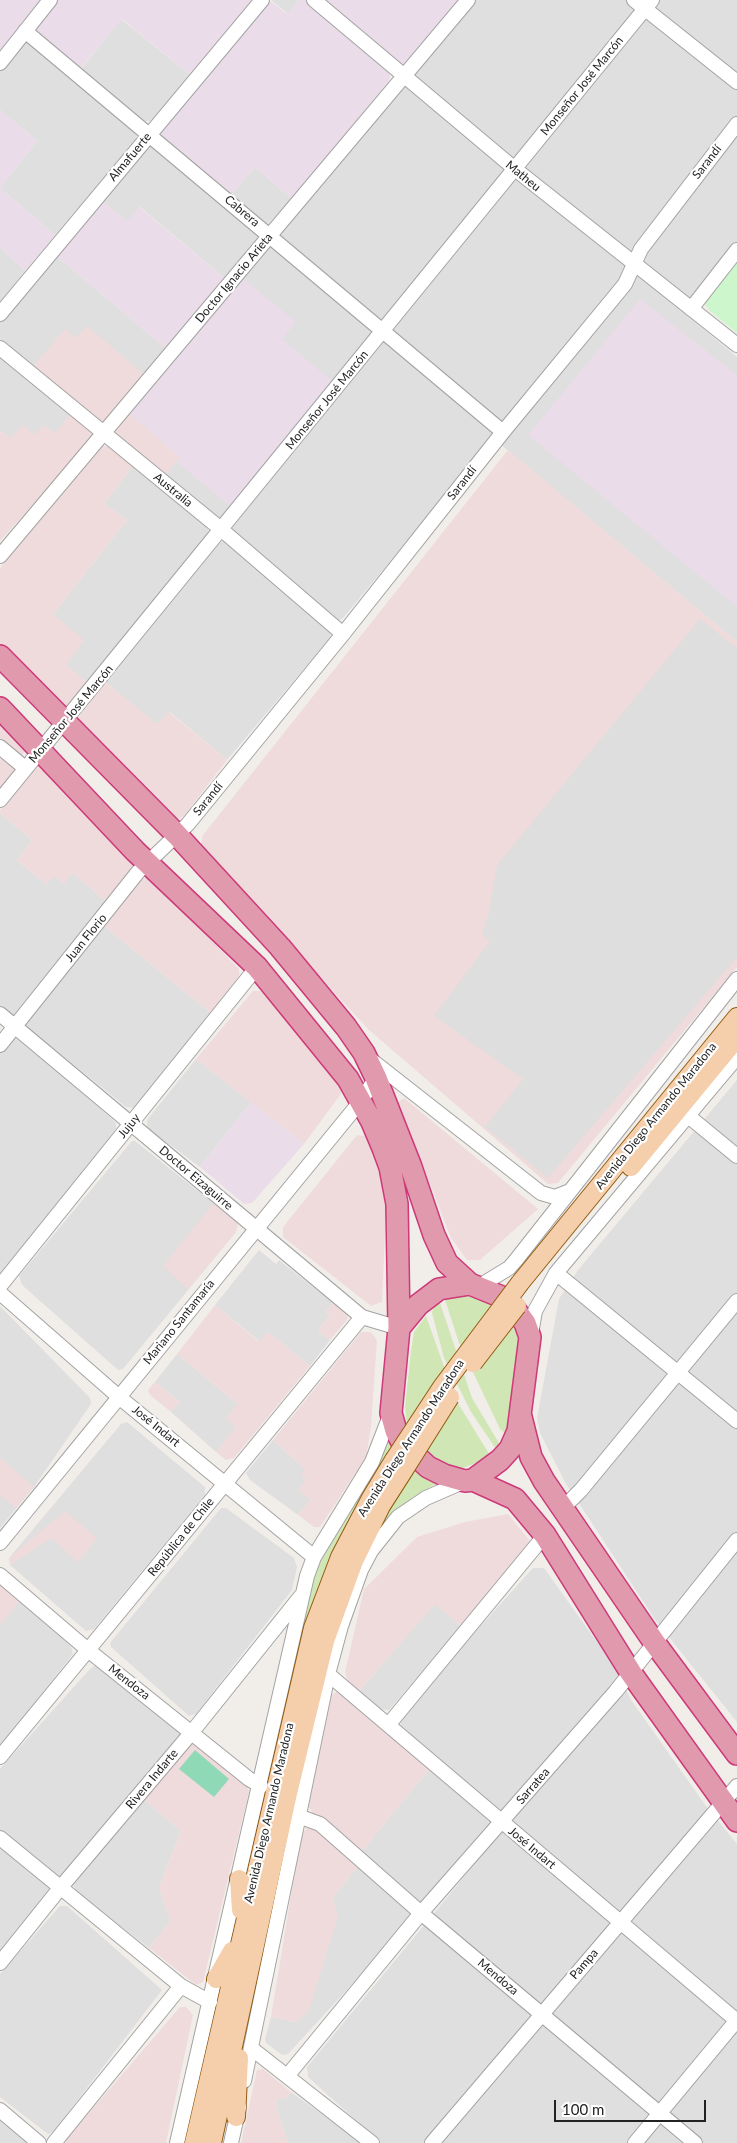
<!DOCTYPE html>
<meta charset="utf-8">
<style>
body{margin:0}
#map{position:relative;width:737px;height:2143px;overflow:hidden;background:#f1eeea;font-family:Lato,sans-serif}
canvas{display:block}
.scale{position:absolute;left:554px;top:2100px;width:152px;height:22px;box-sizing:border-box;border:2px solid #222;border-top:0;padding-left:6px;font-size:15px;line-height:18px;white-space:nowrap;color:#222;-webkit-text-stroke:4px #fff;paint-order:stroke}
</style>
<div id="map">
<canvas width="737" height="2143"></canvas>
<div class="scale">100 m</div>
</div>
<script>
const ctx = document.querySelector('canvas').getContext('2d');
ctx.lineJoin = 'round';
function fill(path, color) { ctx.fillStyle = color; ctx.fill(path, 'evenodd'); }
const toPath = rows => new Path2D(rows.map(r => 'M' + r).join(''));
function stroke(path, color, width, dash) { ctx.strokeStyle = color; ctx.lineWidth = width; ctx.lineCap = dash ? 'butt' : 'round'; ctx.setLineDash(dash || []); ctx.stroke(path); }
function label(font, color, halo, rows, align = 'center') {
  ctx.font = font + ' Lato,sans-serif'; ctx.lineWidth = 4.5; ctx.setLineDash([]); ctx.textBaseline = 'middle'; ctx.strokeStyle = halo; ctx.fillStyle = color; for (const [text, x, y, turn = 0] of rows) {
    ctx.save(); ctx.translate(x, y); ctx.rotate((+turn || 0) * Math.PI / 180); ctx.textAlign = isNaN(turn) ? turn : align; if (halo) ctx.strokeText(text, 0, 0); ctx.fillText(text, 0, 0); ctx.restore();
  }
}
const residential = toPath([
 [271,0,299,0,288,14],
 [475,0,737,0,737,244,684,313,737,357,737,642,493,438,343,618,338,621,333,621,115,432,241,277],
 [121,19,190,75,151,121,141,121,81,69],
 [27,42,31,42,137,132,136,140,55,235,0,188,37,141,0,110,0,71,21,44],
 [151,145,258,235,258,240,226,279,140,207,127,222,100,199,145,146],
 [255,167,292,199,267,225,264,225,230,196],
 [0,247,25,271,0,302],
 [54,254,168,350,146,376,76,339,66,330,33,367,0,339,0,318],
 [0,354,72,413,55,434,10,438,0,431],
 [133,465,206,524,209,533,89,683,65,665,53,614,127,520,104,504],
 [223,541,229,542,330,629,331,634,330,638,227,760,170,712,157,725,105,682,216,545],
 [0,813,32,840,17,860,46,884,54,875,73,873,109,904,15,1017,0,1008],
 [104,926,211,1013,135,1108,126,1107,26,1026,26,1022],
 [18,1038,24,1040,116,1123,116,1129,6,1273,0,1277,0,1053,11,1040],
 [196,1059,251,1102,200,1167,147,1128,147,1120],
 [737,1080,737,1722,656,1621,565,1482,540,1433,537,1418,559,1299,578,1270],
 [132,1141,135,1141,238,1223,236,1232,123,1369,118,1370,22,1285,19,1276],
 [259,1250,276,1264,279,1260,333,1303,326,1312,330,1316,318,1331,330,1340,310,1366,268,1332,260,1342,215,1305],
 [0,1306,90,1398,91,1404,34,1487,0,1528],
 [177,1354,238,1404,237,1427,216,1452,171,1412,180,1402,155,1382],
 [127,1422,205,1487,205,1495,94,1629,86,1631,10,1565,9,1558,121,1424],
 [273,1440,305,1469,311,1500,298,1515,250,1480,246,1473],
 [221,1508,226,1508,294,1558,297,1567,292,1590,196,1714,189,1716,111,1647,110,1643],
 [533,1568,544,1568,617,1670,631,1700,706,1806,737,1844,737,2143,381,2143,308,2077,307,2067,511,1820,402,1727,399,1720,400,1715],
 [0,1578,23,1597,71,1647,73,1654,0,1747],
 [435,1603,461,1626,389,1710,379,1709,359,1691],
 [96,1665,180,1727,181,1735,64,1877,58,1880,0,1833,0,1769,90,1669],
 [430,1768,492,1821,492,1825,421,1905,361,1852],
 [142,1798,181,1831,159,1888,171,1921,149,1948,76,1891,73,1884],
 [0,1846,50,1887,51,1895,0,1960],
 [358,1866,410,1911,409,1922,288,2054,282,2055,266,2043,265,2039,271,2017,297,2022,333,1897],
 [60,1906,67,1906,162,1990,54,2131,48,2134,0,2097,0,1974],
 [291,2092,362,2143,288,2143,276,2107,278,2098,285,2099],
 [0,2117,31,2143,0,2143]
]);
const commercial = toPath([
 [87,326,146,376,106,422,102,424,33,367,65,329,76,338],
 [72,413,92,431,92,439,0,541,0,431,10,438,23,425,34,435,43,425,55,433],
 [129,414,180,457,163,478,115,436,116,430],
 [103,446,111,447,133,465,104,504,127,520,53,614,84,640,66,665,89,683,71,706,62,708,0,644,0,568],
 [508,450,737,642,737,967,558,1183,548,1184,369,1030,200,848,203,835],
 [105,682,157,724,169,712,227,760,184,816,177,820,76,721],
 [0,719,25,744,25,751,22,755,0,739],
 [0,756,14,767,15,773,0,796],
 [38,763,135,865,109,904,73,873,64,884,54,876,46,884,17,860,32,840,0,813,0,810,34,764],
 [145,878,153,879,239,969,239,976,211,1013,104,926,141,880],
 [253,991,261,991,313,1044,341,1085,341,1094,304,1144,196,1059],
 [404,1098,538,1209,480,1260,467,1260,451,1238,398,1102],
 [357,1135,365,1136,381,1169,386,1210,382,1302,371,1306,283,1237,283,1227],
 [214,1203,238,1223,236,1232,188,1289,163,1266],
 [333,1303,348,1315,347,1320,330,1340,318,1331,330,1316,326,1312],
 [215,1305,259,1342,268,1332,310,1366,234,1458,226,1460,216,1452,236,1427,226,1418,238,1404,177,1354],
 [361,1332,371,1332,377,1340,371,1427,366,1457,320,1527,314,1527,298,1515,311,1500,298,1490,306,1479,301,1475,305,1469,273,1440],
 [155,1382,180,1402,171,1412,150,1395,148,1390],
 [0,1458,34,1487,16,1508,0,1495],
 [65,1511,97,1538,78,1562,51,1538,10,1565,9,1558],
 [508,1514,530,1541,461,1626,435,1604,359,1691,348,1681,345,1672,364,1589,417,1537,465,1522],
 [0,1578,23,1597,0,1625],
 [338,1691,430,1768,361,1852,313,1813,308,1806,331,1695],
 [191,1740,247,1785,249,1792,203,1982,196,1985,149,1948,171,1921,159,1888,181,1831,142,1798],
 [307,1828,319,1829,358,1866,333,1897,338,1916,309,2010,297,2022,271,2017,301,1834],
 [180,2007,186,2007,193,2015,166,2143,66,2143,65,2141],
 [263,2069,291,2092,285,2099,278,2098,276,2107,288,2143,241,2143,257,2070]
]);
const industrial = toPath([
 [0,0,44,0,0,56],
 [58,0,252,0,190,75,122,19,80,69,35,31,36,26],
 [269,0,287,14,299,0,308,0,389,72,390,77,388,82,292,199,255,167,230,196,162,138,160,132,161,127],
 [323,0,462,0,404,65,401,65],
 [0,110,37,141,0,188],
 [0,188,55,235,25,271,0,247],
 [100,199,127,221,139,207,226,279,168,350,54,254],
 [241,277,296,322,282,339,334,382,231,507,177,462,180,457,129,414],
 [640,299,737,375,737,607,528,435],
 [251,1102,304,1144,252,1203,244,1204,200,1167]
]);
const grass = toPath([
 [462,1296,477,1297,492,1303,512,1324,518,1338,512,1416,506,1434,500,1429,459,1343,445,1300],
 [440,1303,472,1398,499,1443,496,1449,471,1412,444,1358,432,1313,433,1308],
 [426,1316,456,1400,491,1457,458,1470,434,1463,407,1426,405,1406,411,1351,414,1332],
 [388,1437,401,1458,413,1469,434,1479,436,1484,413,1497,394,1513,362,1556,347,1588,328,1650,243,2059,252,1989,324,1653,346,1587,364,1549,403,1478,385,1458,335,1549,318,1589,300,1650,242,1895,243,1875,248,1850,312,1578,341,1521,369,1477]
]);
const park = toPath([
 [737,261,737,333,709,310,705,304,708,298]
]);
const pitch = toPath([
 [195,1750,229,1779,214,1797,179,1769]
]);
const parking = toPath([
 [700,619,737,648,737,957,548,1178,485,1127,523,1079,434,1016,490,941,482,934,489,913,497,865]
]);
const minor = toPath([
 [314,0,515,169,737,345],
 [634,0,737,82],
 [25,31,503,432],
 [0,63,50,0],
 [691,309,737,250],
 [0,314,262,0],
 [0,348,222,530,343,634],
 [0,556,468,0],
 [0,747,25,768],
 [0,800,652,0],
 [0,1014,362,1317,399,1328],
 [0,1045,138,872,188,824,343,634,503,432,625,284,641,249,737,124],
 [370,1059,541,1193,555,1197,570,1191],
 [687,1115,737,1156],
 [556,1273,737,1421],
 [0,1286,257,967],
 [478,1287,509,1268,516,1260,737,979],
 [0,1293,119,1397,314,1557],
 [531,1334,535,1311,556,1273,737,1057],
 [563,1508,581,1490,737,1301],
 [0,1543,360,1102,376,1078],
 [0,1575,88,1650,249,1779,261,1786],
 [328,1674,737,2021],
 [389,1724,545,1535],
 [0,1757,362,1317],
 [298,1816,320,1824,421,1913,695,2143],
 [0,1838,181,1986,210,2002],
 [0,1963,61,1887,192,1732,301,1596],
 [251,2048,372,2143],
 [288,2075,421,1913,616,1691,737,1540],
 [244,2081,328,1674,341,1626,361,1570,371,1551,398,1517,426,1498,465,1481],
 [0,2110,39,2143],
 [54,2143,181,1986],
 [177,2143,307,1576,314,1557,372,1462,391,1413],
 [231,2143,239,2107],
 [432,2143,737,1786],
 [635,2143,737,2020]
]);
const major = toPath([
 [631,1167,737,1038],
 [520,1283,737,1017],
 [239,1879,241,1910],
 [216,1979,232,1951],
 [236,2117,239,2058],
 [194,2143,313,1628,340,1557,371,1498,394,1460],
 [212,2143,288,1793,325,1641,354,1561,381,1506,404,1470]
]);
const highway = toPath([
 [0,656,177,835,280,947,346,1027,364,1053,376,1078,411,1167,434,1235,447,1263,470,1284],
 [0,708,135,851,257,967,348,1079,372,1122,383,1148,390,1167,397,1204,399,1328,391,1413,396,1431,403,1444,428,1467,444,1475,465,1481,473,1480,500,1460,510,1449,518,1431,530,1337,525,1323,511,1304,502,1297,470,1284,439,1289,418,1305,399,1328],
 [521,1417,531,1457,544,1481,654,1642,737,1754],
 [473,1480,515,1499,545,1535,631,1673,737,1821]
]);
const majorBridge = toPath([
 [473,1363,517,1306],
 [394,1460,442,1387,520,1283],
 [404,1470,450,1397]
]);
const streetNames = [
 ["Monseñor José Marcón",582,86,-51],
 ["Almafuerte",130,157,-50],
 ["Sarandí",707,162,-52],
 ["Matheu",523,176,39],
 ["Cabrera",242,211,40],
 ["Doctor Ignacio Arieta",234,278,-50],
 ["Monseñor José Marcón",327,400,-51],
 ["Sarandí",462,483,-52],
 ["Australia",173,490,39],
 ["Monseñor José Marcón",71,714,-50],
 ["Sarandí",208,799,-51],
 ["Juan Florio",86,938,-51],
 ["Avenida Diego Armando Maradona",656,1116,-51],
 ["Jujuy",129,1126,-51],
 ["Doctor Eizaguirre",196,1178,40],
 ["Mariano Santamaría",179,1322,-51],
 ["José Indart",156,1426,39],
 ["Avenida Diego Armando Maradona",411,1438,-57],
 ["República de Chile",181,1537,-51],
 ["Mendoza",129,1682,38],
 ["Rivera Indarte",152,1779,-50],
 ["Sarratea",533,1786,-49],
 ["Avenida Diego Armando Maradona",269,1813,-77],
 ["José Indart",532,1848,40],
 ["Pampa",584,1964,-49],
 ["Mendoza",498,1977,40]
];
fill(residential, '#e0dfdf');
fill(commercial, '#f0dbdc');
fill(industrial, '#eadce8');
fill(grass, '#d1e6b5');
fill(park, '#cdf6cc');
fill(pitch, '#8fd9b6');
fill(parking, '#dedede');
stroke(minor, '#a3a3a3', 16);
stroke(major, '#925b0e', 20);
stroke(highway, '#cd3979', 24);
stroke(minor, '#fff', 14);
stroke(major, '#f5ceab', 18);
stroke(highway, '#e199ad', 21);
stroke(majorBridge, '#925b0e', 20, []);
stroke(majorBridge, '#f5ceab', 18);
label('12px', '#222', '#fff', streetNames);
</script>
